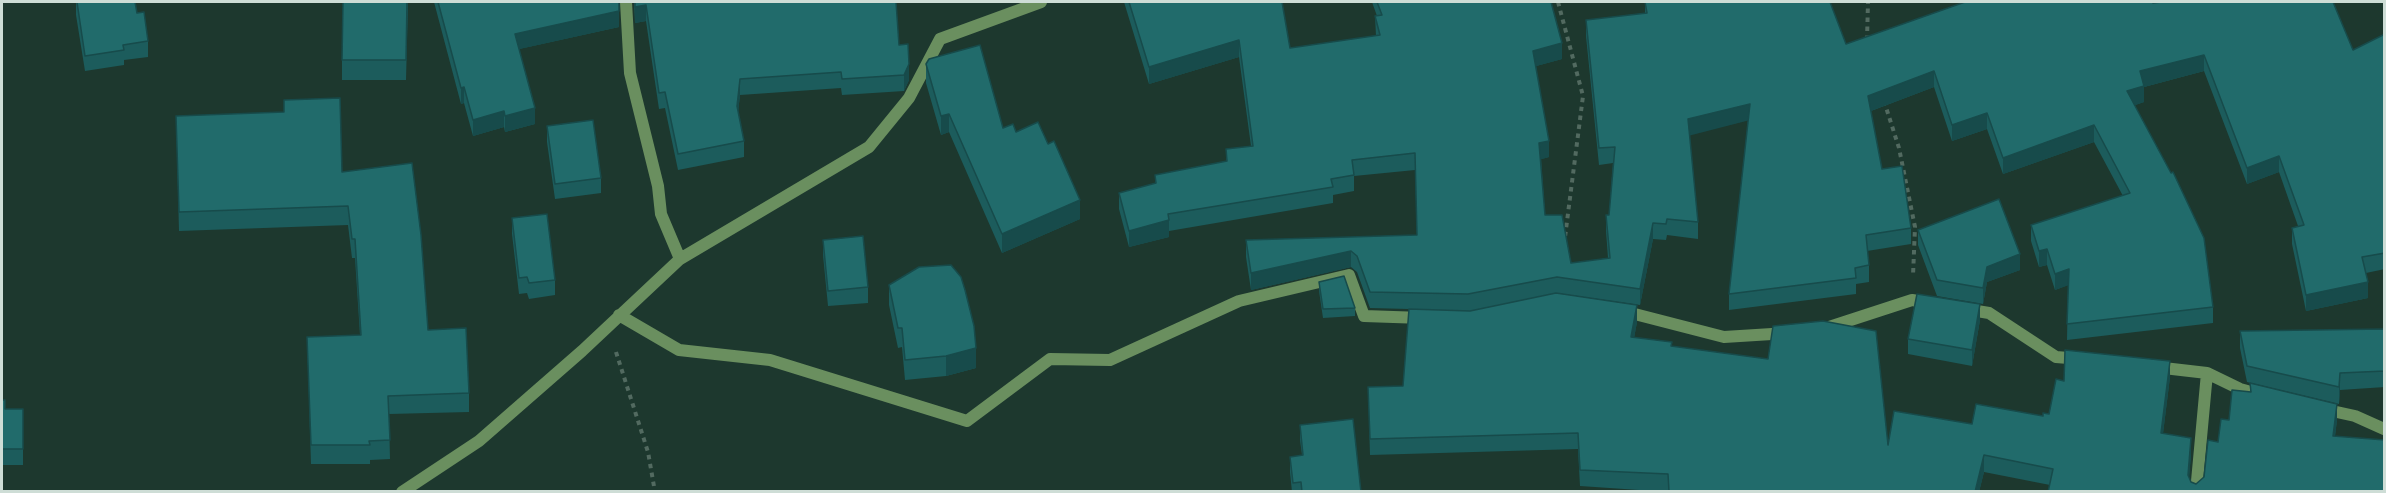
<!DOCTYPE html>
<style>
body{margin:0}
#map{position:relative;width:2386px;height:493px;overflow:hidden;background:#1d382e;font-family:Jost,sans-serif}
canvas{display:block}
.frame{position:absolute;inset:0;border:3px solid #ceddd6;pointer-events:none}
</style>
<div id="map">
<canvas width="2386" height="493"></canvas>
<div class="frame"></div>
</div>
<script>
const ctx = document.querySelector('canvas').getContext('2d');
ctx.lineJoin = 'round';
const toPath = rows => new Path2D(rows.map(r => 'M' + r).join(''));
function stroke(path, color, width, dash) { ctx.strokeStyle = color; ctx.lineWidth = width; ctx.lineCap = dash ? 'butt' : 'round'; ctx.setLineDash(dash || []); ctx.stroke(path); }
function fill(path, color) { ctx.fillStyle = color; ctx.fill(path, 'evenodd'); }
const path = toPath([
 [1558,2,1583,96,1565,237],
 [1867,40,1868,2],
 [1884,101,1899,148,1915,227,1913,276],
 [616,352,648,452,655,492]
]);
const minor = toPath([
 [626,2,630,73,658,186,661,214,680,259],
 [1965,309,1989,313,2056,357,2081,359],
 [1623,311,1724,337,1788,333],
 [619,315,679,350,770,360,967,421,1050,359,1110,360,1239,301,1349,275,1364,316,1423,318],
 [1823,329,1912,300,1930,303],
 [2155,367,2207,373,2240,389,2262,395],
 [2323,409,2355,416,2384,429],
 [402,492,479,441,582,351,680,259,869,147,909,98,940,39,1041,2],
 [2196,492,2207,373]
]);
const wall = toPath([
 [76,2,137,13,148,41,148,57,124,60,124,65,85,71,76,15],
 [408,2,406,80,342,80,342,60],
 [434,2,619,2,619,27,519,49,535,124,505,132,504,127,473,136,464,103,461,104],
 [634,2,896,2,899,45,909,80,904,91,842,95,841,88,740,95,738,112,744,141,744,157,678,170,665,108,659,109,646,21,635,23],
 [1124,2,1282,2,1290,48,1376,36,1375,16,1377,16,1372,2,1551,2,1562,59,1536,66,1549,157,1541,159,1545,215,1571,263,1608,258,1606,231,1606,215,1609,215,1613,163,1599,165,1586,36,1586,20,1645,13,1645,2,1846,44,2153,3,2353,50,2385,34,2385,269,2366,273,2368,298,2306,311,2292,244,2292,228,2298,226,2279,172,2247,184,2204,71,2144,87,2144,102,2135,105,2213,307,2213,323,2067,340,2068,285,2055,290,2047,265,2039,267,2031,241,2031,225,2123,196,2094,142,2003,174,1987,129,1952,141,1934,87,1871,111,1882,169,1911,228,1911,244,1867,251,1869,265,1869,282,1856,284,1856,294,1729,310,1729,294,1748,120,1689,135,1698,222,1698,239,1667,235,1666,240,1653,239,1640,305,1556,293,1637,322,1634,338,1672,346,1888,445,1972,424,2049,414,2064,381,2170,377,2163,433,2191,454,2189,478,2191,482,2196,484,2204,477,2218,442,2229,420,2250,392,2250,383,2337,420,2335,436,2385,492,2050,485,1984,472,1979,492,1668,492,1580,486,1578,449,1370,455,1368,387,1403,386,1409,309,1370,308,1357,272,1351,267,1251,290,1246,257,1246,240,1417,235,1415,170,1354,176,1354,191,1333,195,1333,203,1169,231,1169,237,1129,247,1119,209,1119,193,1155,183,1155,175,1226,161,1226,149,1251,146,1239,57,1149,84],
 [926,64,1003,128,1016,132,1048,144,1080,219,1002,253,949,132,941,135,926,83],
 [284,100,342,172,428,330,469,393,469,412,389,414,390,459,370,460,370,464,311,464,307,337,360,335,355,258,352,258,348,225,179,231,176,116,284,112],
 [547,126,601,178,601,193,555,199,547,142],
 [512,218,555,280,555,295,529,299,527,293,519,294,512,234],
 [1918,230,2020,270,1987,282,1983,304,1937,296,1918,245],
 [823,240,868,287,868,303,828,306,823,255],
 [1319,282,1355,308,1355,316,1323,318,1319,291],
 [889,285,976,368,946,376,905,380,902,347,898,348,889,305],
 [1980,320,1972,366,1908,354,1908,339],
 [2385,329,2385,387,2340,390,2339,404,2247,382,2240,348,2240,331],
 [2,400,5,409,23,409,23,465,2,465],
 [1300,425,1361,492,1292,492,1290,472,1290,457,1302,455,1300,440]
]);
const shadedWall = toPath([
 [646,5,646,21,635,23,635,7],
 [619,11,619,27,515,50,515,34],
 [1239,40,1239,57,1149,84,1149,67],
 [1562,43,1562,59,1533,67,1533,51],
 [2204,55,2204,71,2144,87,2144,102,2127,108,2127,91,2140,71],
 [909,64,909,80,904,91,904,75],
 [1934,71,1934,87,1868,112,1868,96],
 [740,79,740,95,737,122,737,106],
 [464,87,464,103,461,104,461,88],
 [1750,104,1750,120,1688,136,1688,119],
 [535,108,535,124,505,132,505,116],
 [504,111,504,127,473,136,473,120],
 [1987,113,1987,129,1952,141,1952,125],
 [949,114,949,132,941,135,941,116],
 [2094,125,2094,142,2003,174,2003,158],
 [1549,141,1549,157,1539,160,1539,143],
 [2279,156,2279,172,2247,184,2247,168],
 [1080,200,1080,219,1002,253,1002,234],
 [1169,220,1169,237,1129,247,1129,231],
 [1653,223,1653,239,1640,305,1640,289],
 [2047,249,2047,265,2039,267,2039,251],
 [1351,251,1351,267,1251,290,1251,273],
 [2020,254,2020,270,1987,282,1983,304,1983,288,1987,267],
 [2069,269,2069,285,2055,290,2055,274],
 [2368,282,2368,298,2306,311,2306,295],
 [1980,304,1980,320,1972,366,1972,350],
 [1637,305,1637,322,1631,354,1631,337],
 [976,348,976,368,946,376,946,356],
 [2170,361,2170,377,2161,450,2161,433],
 [2340,373,2340,390,2339,404,2339,387],
 [2337,404,2337,420,2333,452,2333,436],
 [2191,438,2191,454,2188,492,2188,475],
 [1984,455,1984,472,1979,492,1975,492]
]);
const building = toPath([
 [77,2,135,2,137,13,144,12,148,41,123,45,124,50,85,56,77,2],
 [343,2,407,2,406,60,342,60,343,2],
 [438,2,619,2,619,11,515,34,535,108,505,116,504,111,473,120,464,87,461,88,438,2],
 [635,2,896,2,899,45,908,44,909,64,904,75,842,79,841,72,740,79,737,106,744,141,678,154,665,92,659,93,646,5,635,7,635,2],
 [1129,2,1282,2,1290,48,1380,35,1375,16,1382,15,1377,2,1551,2,1562,43,1533,51,1549,141,1539,143,1545,215,1562,215,1571,263,1610,258,1606,215,1609,215,1615,147,1599,148,1586,20,1647,13,1645,2,1830,2,1846,44,1965,2,2152,2,2153,3,2161,2,2333,2,2353,50,2385,34,2385,253,2362,257,2368,282,2306,295,2292,228,2304,225,2279,156,2247,168,2204,55,2140,71,2144,86,2127,91,2171,173,2173,172,2204,238,2213,307,2067,324,2069,269,2055,274,2047,249,2039,251,2031,225,2130,193,2094,125,2003,158,1987,113,1952,125,1934,71,1868,96,1882,169,1902,166,1911,228,1866,235,1869,265,1855,268,1856,278,1729,294,1750,104,1688,119,1698,222,1667,219,1666,224,1653,223,1640,289,1557,277,1468,294,1370,292,1357,256,1351,251,1251,273,1246,240,1417,235,1415,153,1352,160,1354,175,1331,179,1333,187,1168,214,1169,220,1129,231,1119,193,1156,183,1155,175,1227,161,1226,149,1253,146,1239,40,1149,67,1129,2],
 [980,45,1003,128,1013,124,1016,132,1038,122,1048,144,1054,141,1080,200,1002,234,949,114,941,116,926,64,929,59,980,45],
 [340,98,342,172,412,163,421,235,428,330,466,328,469,393,388,396,390,440,369,441,370,445,311,445,307,337,361,335,355,239,352,239,348,206,179,212,176,116,284,112,284,100,340,98],
 [593,120,601,178,555,184,547,126,593,120],
 [1999,199,2020,254,1987,267,1983,288,1937,280,1918,230,1999,199],
 [547,214,555,280,529,283,527,277,519,278,512,218,547,214],
 [863,236,868,287,828,291,823,240,863,236],
 [951,265,961,277,965,290,974,326,976,348,946,356,905,360,902,328,898,328,889,285,919,267,951,265],
 [1344,276,1355,308,1323,309,1319,282,1344,276],
 [1556,293,1637,305,1631,337,1672,342,1671,346,1768,359,1773,326,1823,321,1876,331,1888,445,1894,411,1972,424,1976,404,2043,416,2043,413,2049,414,2056,379,2064,381,2065,350,2170,361,2161,433,2191,438,2188,475,2191,482,2196,484,2204,477,2208,440,2218,442,2221,419,2229,420,2232,390,2251,392,2250,383,2337,404,2333,436,2385,440,2385,492,2048,492,2053,469,1984,455,1975,492,1673,492,1669,491,1668,474,1580,470,1578,433,1370,439,1368,387,1403,386,1409,309,1470,311,1556,293],
 [1917,294,1980,304,1972,350,1908,339,1917,294],
 [2385,329,2385,371,2340,373,2339,387,2247,366,2240,331,2385,329],
 [2,400,5,400,5,409,23,409,23,449,2,449,2,400],
 [1353,419,1361,492,1302,492,1301,482,1293,483,1290,457,1303,455,1300,425,1353,419]
]);
stroke(path, '#526a60', 4, [4.5, 4.5]);
stroke(minor, '#6a8f5f', 12);
fill(wall, '#1c5c5c');
fill(shadedWall, '#174b4b');
fill(building, '#216b6b');
stroke(building, '#174b4b', 1.5);
</script>
